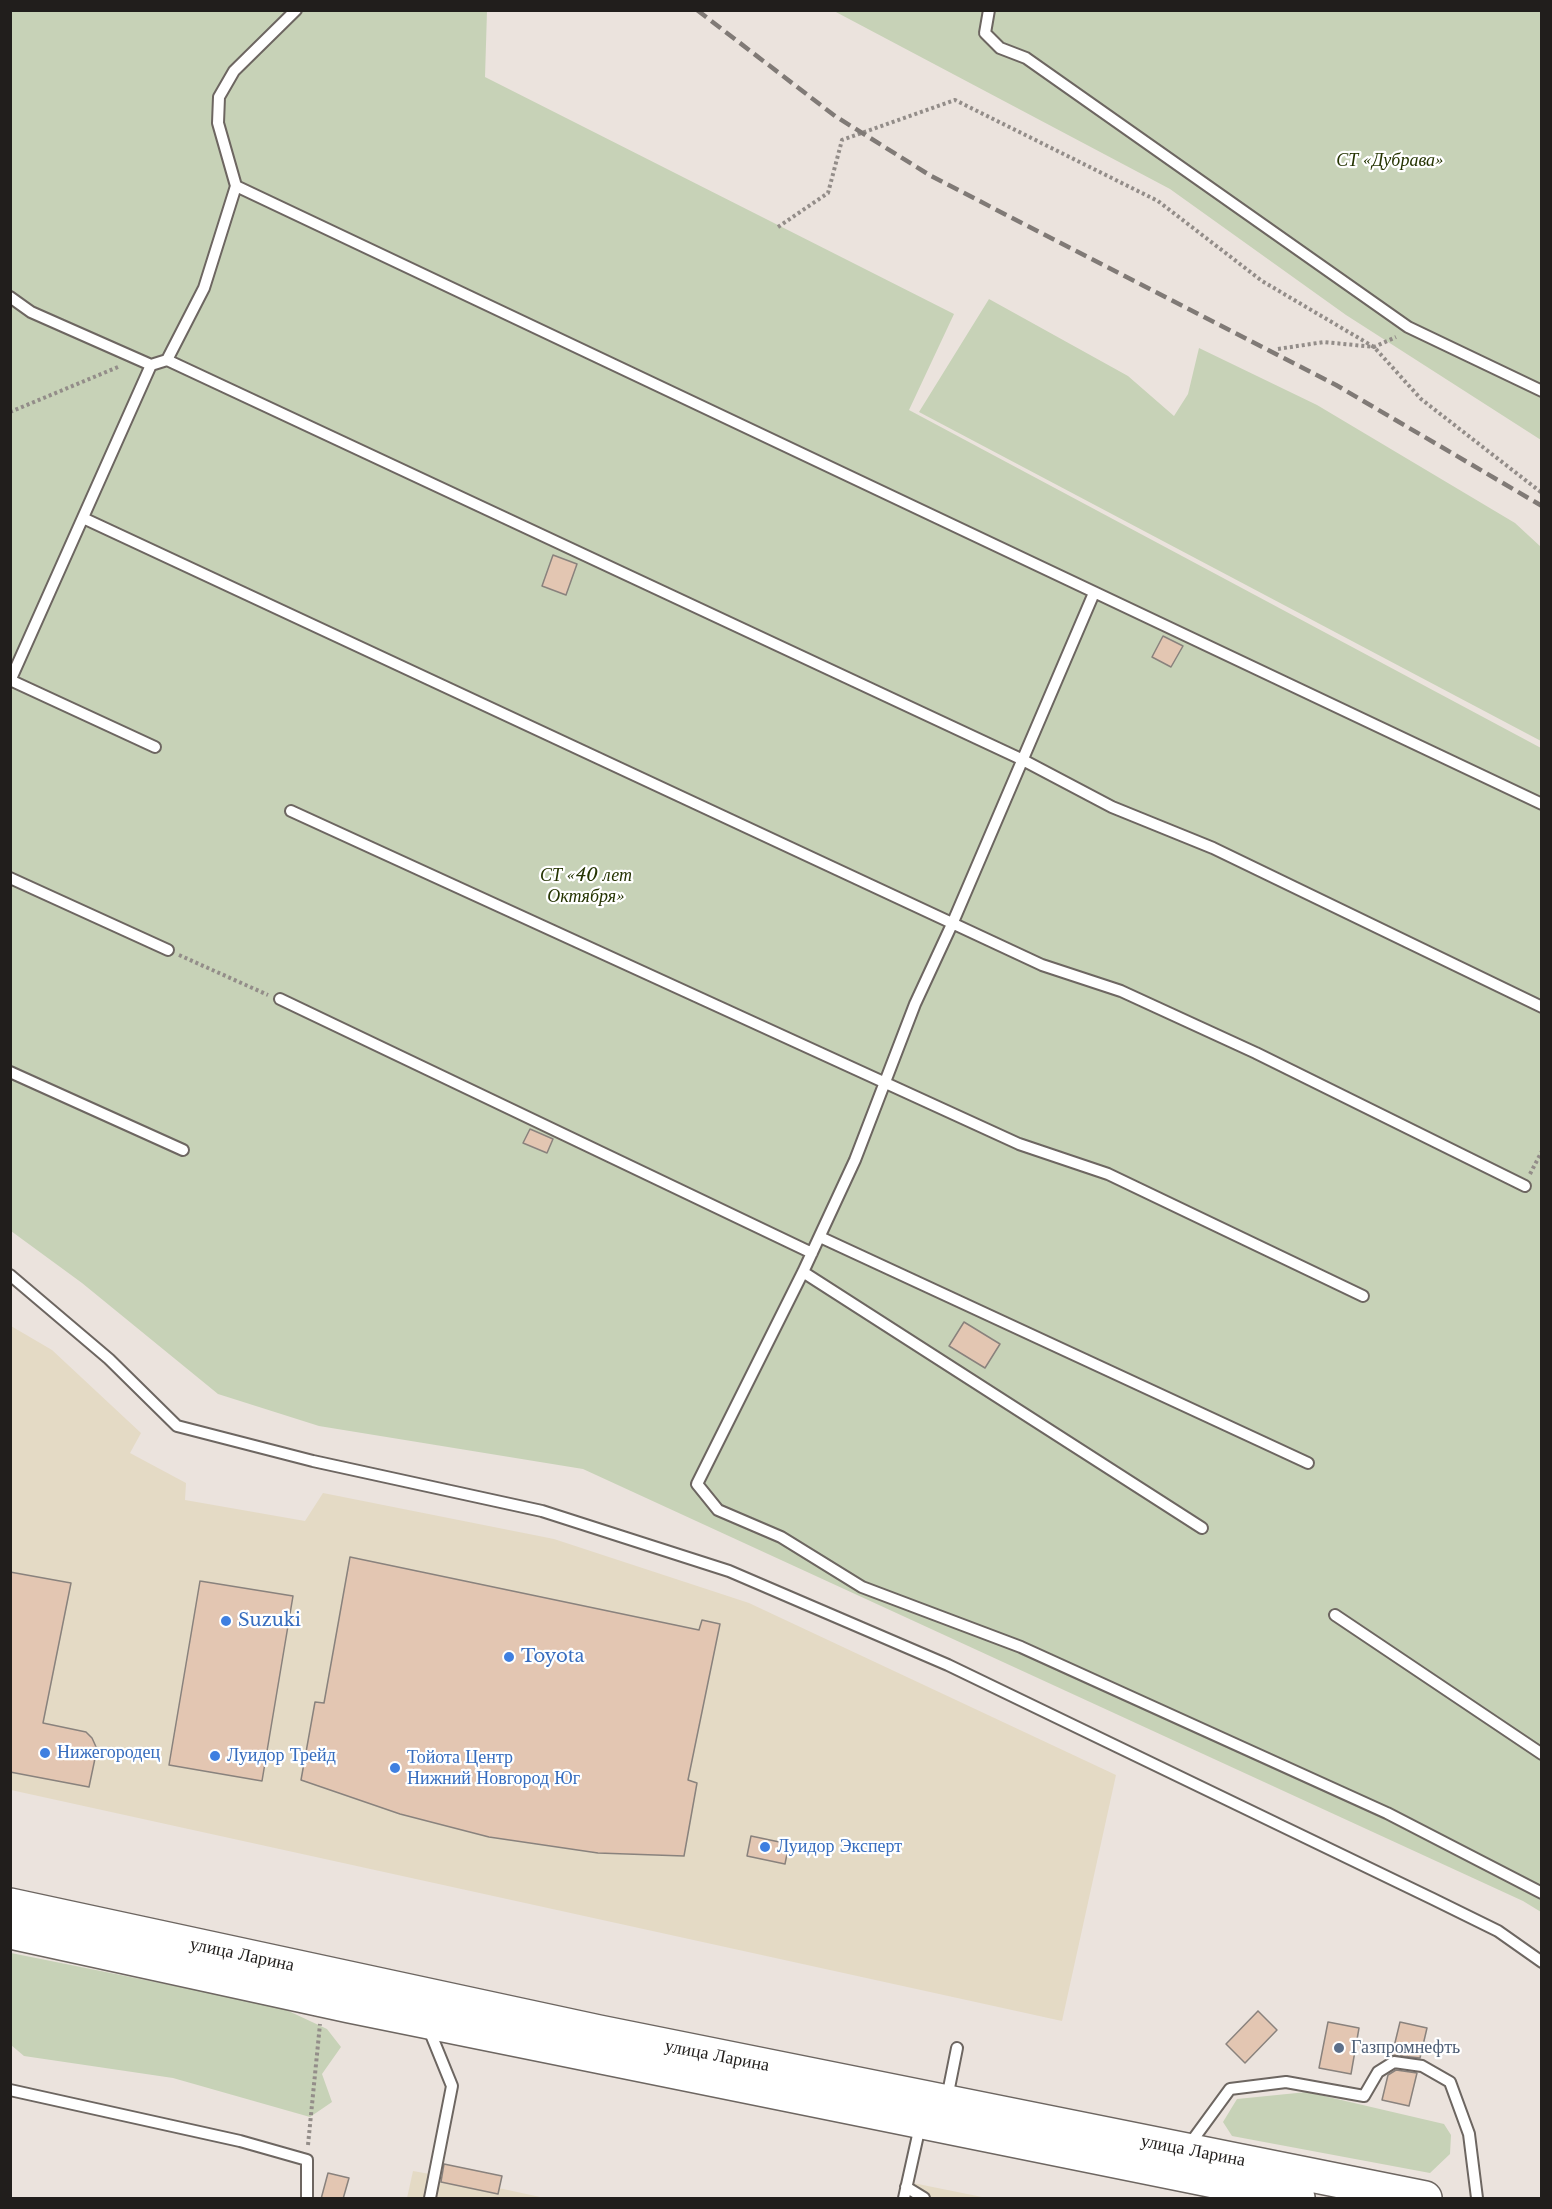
<!DOCTYPE html>
<meta charset="utf-8">
<style>
body{margin:0}
#map{position:relative;width:1552px;height:2209px;overflow:hidden;background:#ebe3dd;font-family:"Libre Baskerville",serif}
canvas{display:block}
.frame{position:absolute;inset:0;border:12px solid #211e1c;pointer-events:none}
</style>
<div id="map">
<canvas width="1552" height="2209"></canvas>
<div class="frame"></div>
</div>
<script>
const ctx = document.querySelector('canvas').getContext('2d');
ctx.lineJoin = 'round';
function fill(path, color) { ctx.fillStyle = color; ctx.fill(path, 'evenodd'); }
const toPath = rows => new Path2D(rows.map(r => 'M' + r).join(''));
function stroke(path, color, width, dash) { ctx.strokeStyle = color; ctx.lineWidth = width; ctx.lineCap = dash ? 'butt' : 'round'; ctx.setLineDash(dash || []); ctx.stroke(path); }
function label(font, color, halo, rows, align = 'center') {
  ctx.font = font + ' "Libre Baskerville",serif'; ctx.lineWidth = 4.5; ctx.setLineDash([]); ctx.textBaseline = 'middle'; ctx.strokeStyle = halo; ctx.fillStyle = color; for (const [text, x, y, turn = 0] of rows) {
    ctx.save(); ctx.translate(x, y); ctx.rotate((+turn || 0) * Math.PI / 180); ctx.textAlign = isNaN(turn) ? turn : align; if (halo) ctx.strokeText(text, 0, 0); ctx.fillText(text, 0, 0); ctx.restore();
  }
}
const commercial = toPath([
 [11,1326,52,1350,141,1433,130,1453,186,1483,185,1500,305,1521,323,1493,554,1539,749,1603,1116,1775,1062,2021,11,1790],
 [413,2171,452,2178,545,2198,407,2198],
 [903,2181,987,2198,900,2198]
]);
const green = toPath([
 [11,11,487,11,485,77,954,314,909,410,1541,748,1541,1912,1523,1901,583,1469,319,1426,218,1394,82,1283,11,1231],
 [834,11,1541,11,1541,440,1346,315,1170,189],
 [989,299,1128,376,1174,416,1188,394,1199,348,1317,405,1515,523,1541,547,1541,741,919,412],
 [11,1953,280,2007,327,2029,341,2047,322,2074,332,2102,310,2117,173,2078,24,2056,11,2045],
 [1307,2092,1444,2124,1451,2135,1450,2154,1430,2173,1232,2136,1223,2122,1237,2099]
]);
const building = toPath([
 [553,555,577,564,566,595,542,586,553,555],
 [1163,636,1183,646,1171,667,1152,657,1163,636],
 [530,1129,553,1139,547,1153,523,1143,530,1129],
 [964,1322,1000,1344,985,1368,949,1346,964,1322],
 [350,1557,699,1630,702,1620,720,1624,688,1780,697,1783,684,1856,598,1853,489,1837,400,1814,301,1780,315,1702,324,1703,350,1557],
 [10,1572,71,1583,43,1723,86,1732,92,1738,97,1749,89,1787,10,1772,10,1572],
 [200,1581,293,1596,262,1781,169,1765,200,1581],
 [751,1836,789,1844,785,1864,747,1856,751,1836],
 [1258,2011,1277,2030,1245,2063,1226,2044,1258,2011],
 [1328,2022,1359,2028,1351,2074,1319,2068,1328,2022],
 [1400,2022,1427,2028,1420,2058,1392,2055,1400,2022],
 [1396,2070,1417,2073,1409,2106,1382,2100,1388,2075,1396,2070],
 [444,2164,502,2176,498,2194,441,2182,444,2164],
 [328,2173,349,2178,343,2199,321,2199,328,2173]
]);
const path = toPath([
 [778,227,828,193,842,140,955,100,1158,201,1262,281,1374,347,1421,399,1542,493],
 [1278,349,1324,342,1374,347,1396,337],
 [10,412,118,367],
 [179,955,268,995],
 [1530,1174,1542,1151],
 [308,2145,320,2024]
]);
const lane = toPath([
 [989,10,985,33,1000,48,1026,58,1408,327,1542,391],
 [236,186,1542,804],
 [10,297,31,312,151,365],
 [167,360,1021,759,1112,807,1213,848,1542,1007],
 [83,518,1042,965,1121,991,1256,1053,1525,1186],
 [1094,593,953,922,915,1004,855,1160,803,1272,697,1484,718,1510,781,1537,862,1587,1021,1647,1387,1813,1542,1893],
 [10,680,155,747],
 [10,681,151,365,167,360,204,288,236,186,218,123,219,97,234,71,296,10],
 [291,811,1019,1144,1108,1174,1363,1296],
 [10,878,168,950],
 [280,999,812,1253],
 [10,1072,183,1150],
 [820,1237,1308,1463],
 [803,1272,1202,1528],
 [10,1275,109,1359,177,1426,313,1461,542,1511,729,1571,948,1665,1433,1899,1498,1931,1542,1962],
 [1335,1615,1542,1754],
 [428,2027,452,2086,430,2198],
 [10,2090,240,2141,307,2160,307,2198],
 [947,2098,957,2048],
 [1189,2145,1230,2089,1286,2082,1364,2096,1378,2072,1394,2062,1422,2066,1450,2082,1469,2134,1477,2198],
 [906,2187,924,2198],
 [904,2198,920,2126]
]);
const primary = toPath([
 [10,1905,599,2032,1425,2198],
 [10,1932,349,2006,1298,2198]
]);
const rail = toPath([
 [697,10,835,116,931,176,1336,385,1542,506]
]);
const markers = [
 [226,1621,6,"#3f7fe0"],
 [509,1657,6,"#3f7fe0"],
 [45,1753,6,"#3f7fe0"],
 [215,1756,6,"#3f7fe0"],
 [395,1768,6,"#3f7fe0"],
 [765,1847,6,"#3f7fe0"],
 [1339,2048,6,"#5c6f8a"]
];
const parkNames = [
 ["СТ «Дубрава»",1390,161],
 ["СТ «40 лет",586,876],
 ["Октября»",586,897]
];
const shopNames = [
 ["Suzuki",238,1621],
 ["Toyota",521,1657],
 ["Нижегородец",57,1753],
 ["Луидор Трейд",227,1756],
 ["Тойота Центр",407,1758],
 ["Нижний Новгород Юг",407,1779],
 ["Луидор Эксперт",777,1847]
];
const streetNames = [
 ["улица Ларина",242,1955,12],
 ["улица Ларина",717,2056,11],
 ["улица Ларина",1193,2151,11]
];
const serviceNames = [
 ["Газпромнефть",1351,2048]
];
fill(commercial, '#e4dac5');
fill(green, '#c7d2b7');
fill(building, '#e3c6b2');
stroke(building, '#89827d', 1.5);
stroke(lane, '#6d6661', 14);
stroke(primary, '#6d6661', 36);
stroke(path, '#938d89', 4, [3, 3]);
stroke(lane, '#fff', 10);
stroke(primary, '#fff', 33);
stroke(rail, '#807a76', 4.5, [12, 6]);
for (const [x, y, r, color] of markers) { const dot = new Path2D(); dot.arc(x, y, r, 0, 2 * Math.PI); ctx.fillStyle = color; ctx.fill(dot); stroke(dot, '#fff', 2); }
label('italic 18px', '#253402', '#fff', parkNames);
label('18px', '#366cbe', '#fff', shopNames, 'left');
label('18px', '#211e1c', '#fff', streetNames);
label('18px', '#4e5e75', '#fff', serviceNames, 'left');
</script>
